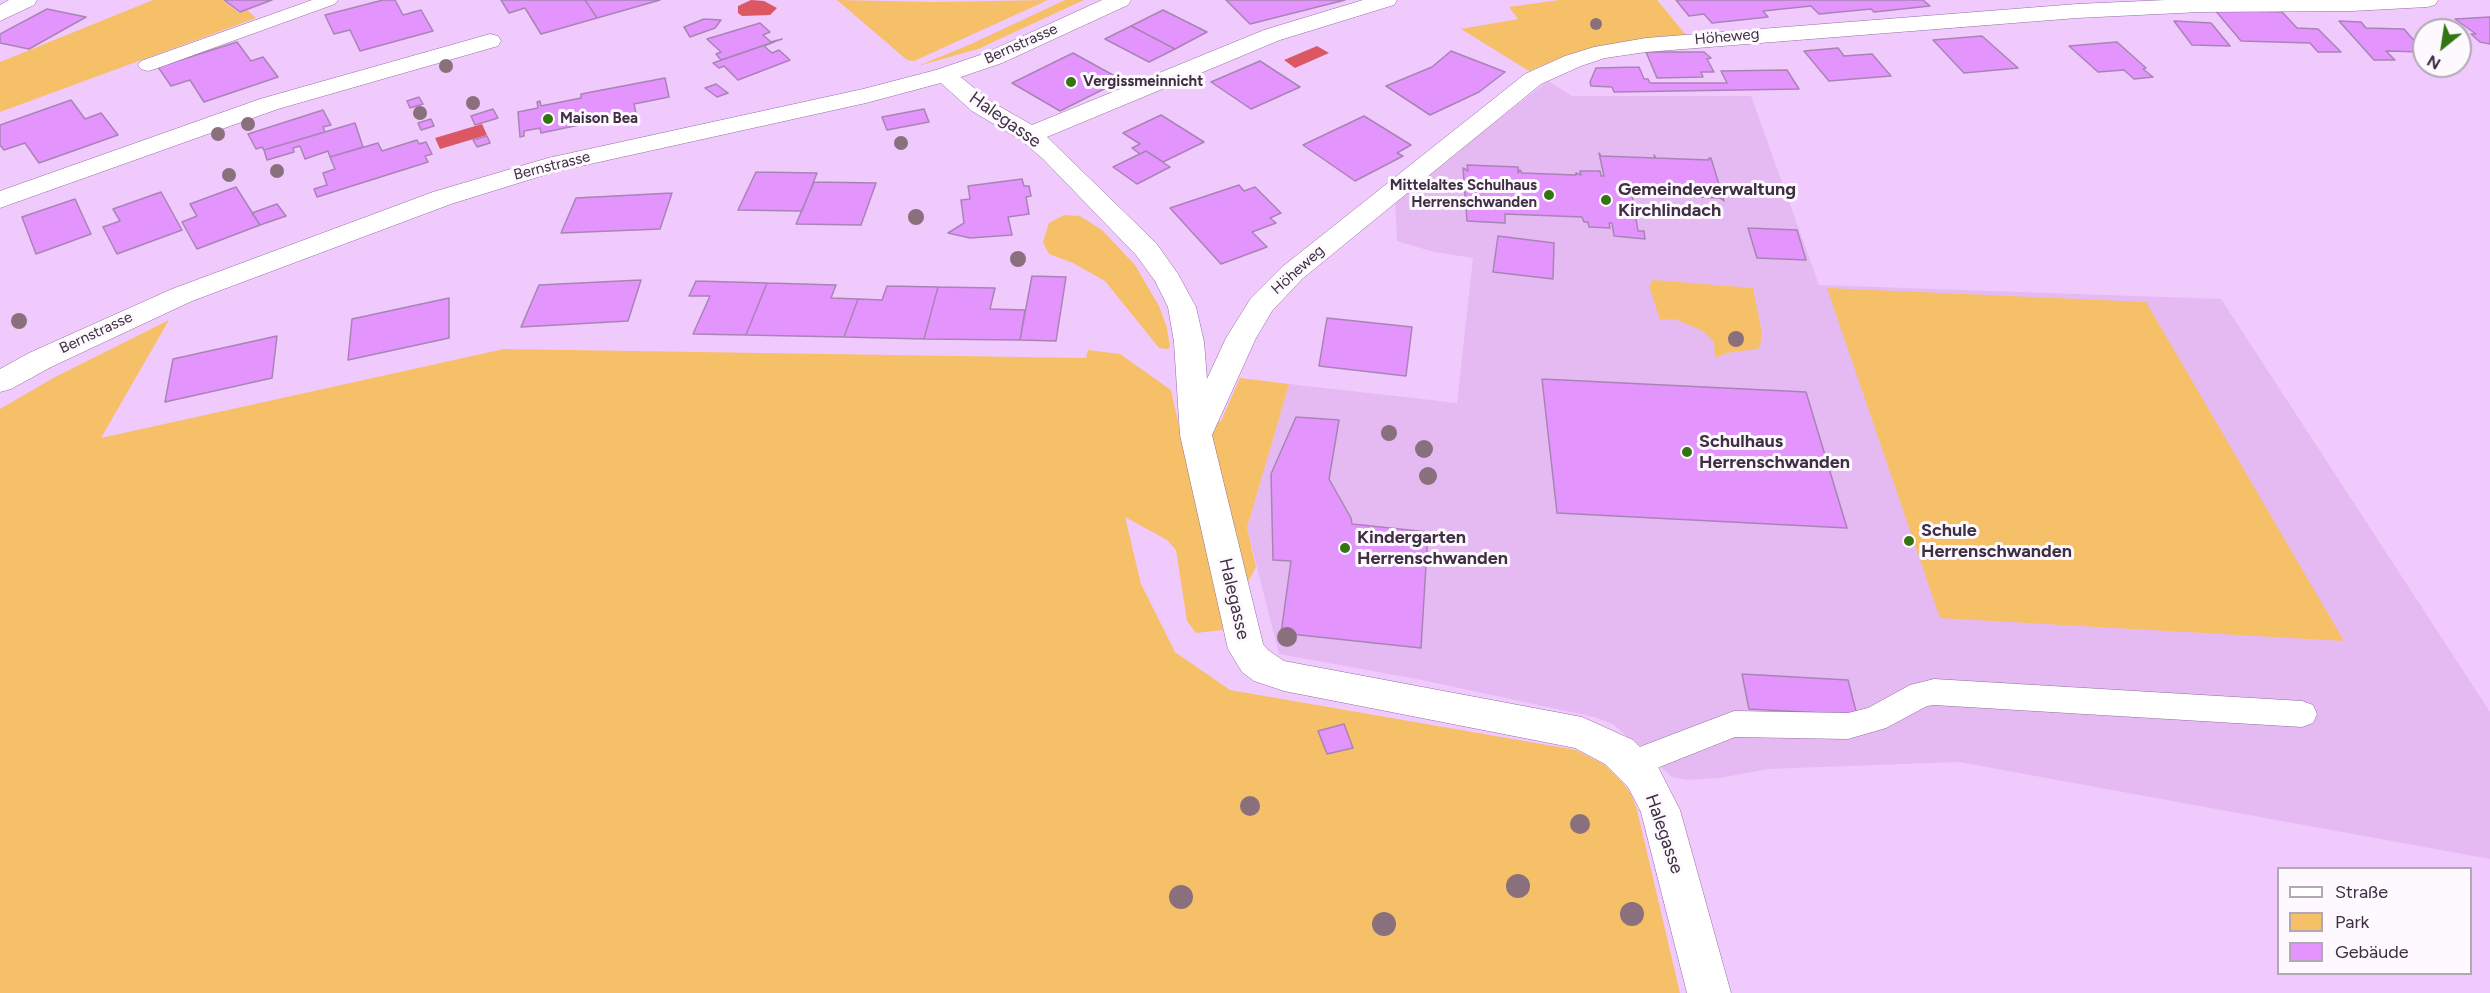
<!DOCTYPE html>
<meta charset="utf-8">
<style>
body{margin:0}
#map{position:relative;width:2490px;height:993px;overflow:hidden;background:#f0c9fd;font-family:Figtree,sans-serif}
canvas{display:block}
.legend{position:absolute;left:2277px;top:867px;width:195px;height:108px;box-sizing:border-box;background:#fdf9fe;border:2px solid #b1a8b3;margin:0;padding:8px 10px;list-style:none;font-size:18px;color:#3e2f43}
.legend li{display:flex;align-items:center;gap:12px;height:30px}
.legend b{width:30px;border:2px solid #b1a8b3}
.north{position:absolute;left:2412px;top:18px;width:60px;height:60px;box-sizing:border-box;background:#fdf9fe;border:2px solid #b1a8b3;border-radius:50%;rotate:210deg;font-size:16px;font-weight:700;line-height:24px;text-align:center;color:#3e2f43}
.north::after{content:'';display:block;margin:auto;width:21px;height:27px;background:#347511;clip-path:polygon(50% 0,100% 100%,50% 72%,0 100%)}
</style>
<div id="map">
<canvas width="2490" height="993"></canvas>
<ul class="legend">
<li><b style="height:8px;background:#fff"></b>Straße</li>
<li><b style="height:16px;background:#f6c068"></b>Park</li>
<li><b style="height:16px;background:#e495fd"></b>Gebäude</li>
</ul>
<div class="north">N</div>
</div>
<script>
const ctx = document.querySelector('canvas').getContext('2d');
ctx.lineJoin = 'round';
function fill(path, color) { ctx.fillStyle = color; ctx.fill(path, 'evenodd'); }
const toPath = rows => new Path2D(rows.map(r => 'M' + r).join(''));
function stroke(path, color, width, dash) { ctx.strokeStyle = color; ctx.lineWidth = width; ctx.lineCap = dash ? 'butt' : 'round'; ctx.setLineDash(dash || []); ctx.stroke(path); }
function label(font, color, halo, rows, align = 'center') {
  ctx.font = font + ' Figtree,sans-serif'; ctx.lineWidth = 6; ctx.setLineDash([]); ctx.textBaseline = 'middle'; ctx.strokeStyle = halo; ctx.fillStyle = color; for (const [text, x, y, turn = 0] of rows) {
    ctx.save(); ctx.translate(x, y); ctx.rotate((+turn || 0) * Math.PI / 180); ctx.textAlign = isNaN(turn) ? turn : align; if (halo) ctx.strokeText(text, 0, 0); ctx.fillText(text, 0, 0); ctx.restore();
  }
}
const built = toPath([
 [1548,81,1572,96,1751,96,1819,285,2221,299,2490,712,2490,859,1959,762,1767,769,1720,778,1686,780,1672,777,1613,724,1594,717,1422,680,1279,654,1247,528,1289,384,1457,403,1473,258,1434,252,1397,241,1395,200]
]);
const green = toPath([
 [153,0,222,0,239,13,247,10,256,18,0,112,0,62],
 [837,0,935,2,1048,0,914,61,907,60],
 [1065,0,1084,0,978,49,918,66,971,44],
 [1559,0,1657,0,1686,35,1567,55,1529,71,1461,29,1518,19,1509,7],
 [1064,215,1080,216,1102,230,1135,265,1159,306,1167,328,1170,347,1168,349,1159,348,1105,281,1073,263,1049,254,1043,242,1049,223],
 [1653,280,1753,288,1762,333,1760,346,1757,349,1727,353,1715,358,1714,342,1703,331,1675,319,1660,320,1649,286],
 [1827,288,2146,302,2344,641,1940,618],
 [169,320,101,438,504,349,1086,358,1088,350,1120,354,1171,390,1179,426,1221,421,1240,378,1289,384,1247,528,1256,567,1222,630,1196,633,1187,621,1176,550,1167,540,1125,517,1141,584,1175,652,1230,690,1576,750,1605,765,1623,783,1631,794,1637,810,1680,993,0,993,0,409,55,377]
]);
const water = toPath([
 [751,0,764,1,777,8,770,15,742,16,738,13,738,6],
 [1317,46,1329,53,1295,68,1284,60],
 [482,124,487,135,440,149,435,138]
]);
const building = toPath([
 [224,0,272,0,240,12,224,0],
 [383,0,395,0,403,15,421,10,433,31,360,51,350,30,334,34,325,15,383,0],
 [501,0,585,0,597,18,541,34,525,8,509,13,501,0],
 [585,0,660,0,597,18,585,0],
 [1226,0,1345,0,1250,24,1226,0],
 [1676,0,1923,0,1930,6,1874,12,1871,9,1819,14,1811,6,1763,11,1768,17,1712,23,1704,14,1689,16,1676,0],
 [47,9,86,17,29,49,0,43,0,34,47,9],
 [1163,10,1207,32,1175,49,1131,26,1163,10],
 [2215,10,2282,12,2297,28,2318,29,2341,52,2318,52,2310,43,2241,41,2215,10],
 [2490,17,2490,44,2480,42,2471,34,2476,34,2455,19,2490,17],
 [704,19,721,20,715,28,690,37,684,27,704,19],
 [2174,21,2211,23,2230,46,2192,45,2174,21],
 [2339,21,2361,22,2366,28,2404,29,2424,52,2386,51,2395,60,2374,60,2339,21],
 [760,23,770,32,763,35,771,42,782,39,721,60,716,54,721,52,707,39,760,23],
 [1131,26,1175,49,1149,62,1105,39,1131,26],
 [1982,36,2018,68,1964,73,1933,40,1982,36],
 [237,42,251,61,263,57,278,77,204,102,190,80,171,86,158,67,237,42],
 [774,42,764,46,772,53,779,50,790,60,738,80,724,66,719,68,713,63,774,42],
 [2117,42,2146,68,2143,69,2153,77,2134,79,2124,70,2098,72,2069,46,2117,42],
 [1838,48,1844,56,1872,54,1891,76,1829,81,1804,51,1838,48],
 [1451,51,1505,72,1479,92,1430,115,1386,86,1432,67,1451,51],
 [1646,52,1704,52,1711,58,1707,59,1714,72,1701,72,1703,77,1657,78,1646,52],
 [1073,53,1122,80,1060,111,1012,83,1073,53],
 [1260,61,1300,87,1251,109,1211,82,1260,61],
 [1639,67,1644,79,1648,79,1650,83,1727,83,1721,71,1787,70,1799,89,1614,92,1612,87,1591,86,1590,82,1596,68,1639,67],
 [665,78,669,97,634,104,636,113,541,133,540,128,524,131,524,136,520,137,518,112,538,108,537,102,540,101,541,106,581,98,581,94,665,78],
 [716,84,728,93,717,97,705,88,716,84],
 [419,97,423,104,410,108,407,101,419,97],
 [71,100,85,119,101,113,118,135,39,163,25,143,4,150,0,145,0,125,71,100],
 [493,109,498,118,475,125,471,116,493,109],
 [924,109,929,122,887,130,882,117,924,109],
 [323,110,331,125,323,127,325,132,264,150,262,147,256,149,248,134,323,110],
 [1161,115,1204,142,1163,162,1146,151,1140,154,1132,148,1140,144,1123,133,1161,115],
 [1364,116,1411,145,1397,153,1403,156,1355,181,1303,145,1364,116],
 [431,119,434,126,421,130,418,123,431,119],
 [355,123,363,147,330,157,328,151,305,159,300,146,293,148,294,152,267,160,264,150,355,123],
 [487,136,490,143,477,147,473,140,487,136],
 [417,140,419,144,426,142,432,154,425,156,428,162,317,197,314,189,327,185,323,173,335,169,330,157,378,143,382,151,417,140],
 [1146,151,1170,167,1137,184,1113,167,1146,151],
 [1599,153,1601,156,1655,158,1654,155,1656,158,1709,160,1709,158,1711,158,1724,201,1720,198,1632,194,1638,231,1644,231,1645,239,1614,236,1612,223,1609,223,1610,228,1589,227,1588,222,1584,222,1582,217,1505,214,1505,223,1467,221,1463,168,1468,171,1467,165,1518,167,1518,173,1520,170,1522,173,1576,175,1576,173,1581,175,1580,171,1600,171,1601,176,1604,176,1599,153],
 [756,172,817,173,802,211,738,210,756,172],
 [1022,179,1024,186,1029,186,1031,196,1026,197,1029,214,1008,217,1012,235,970,238,948,233,964,223,961,200,970,199,968,186,1022,179],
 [814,182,876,183,861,225,796,224,814,182],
 [1239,185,1244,191,1255,187,1281,213,1270,218,1276,223,1252,232,1267,247,1221,264,1170,208,1239,185],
 [236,187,260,225,197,249,182,222,197,216,190,204,236,187],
 [161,192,182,230,117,254,103,227,120,221,113,209,161,192],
 [672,193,660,229,561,233,576,198,672,193],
 [75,199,91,234,36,254,22,217,75,199],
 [277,204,286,216,260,225,252,213,277,204],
 [1748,228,1797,230,1806,260,1757,258,1748,228],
 [1498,236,1554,243,1553,279,1493,272,1498,236],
 [1032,276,1066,277,1056,341,1020,340,1032,276],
 [641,280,628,321,521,327,539,285,641,280],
 [696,281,767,283,746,335,693,334,710,296,689,296,696,281],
 [767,283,836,285,831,298,858,299,844,337,746,335,767,283],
 [887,286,938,287,924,339,844,337,858,299,882,300,887,286],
 [938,287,995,288,990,309,1025,310,1020,340,924,339,938,287],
 [449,298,449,338,348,360,352,319,449,298],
 [1327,318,1412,327,1406,376,1319,366,1327,318],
 [277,336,272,378,165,402,173,359,277,336],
 [1542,379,1806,392,1847,528,1557,513,1542,379],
 [1296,417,1339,420,1329,479,1351,518,1352,524,1428,532,1421,648,1281,633,1291,561,1273,560,1271,474,1296,417],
 [1742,674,1848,680,1857,715,1749,709,1742,674],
 [1344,724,1353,748,1327,754,1318,731,1344,724]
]);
const service = toPath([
 [312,0,338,0,335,4,155,69,148,71,141,69,138,65,141,61,312,0],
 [1934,679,2302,701,2313,705,2317,714,2313,723,2302,727,1934,705,1927,706,1886,728,1848,739,1735,737,1632,778,1621,774,1616,764,1621,754,1734,711,1848,713,1868,708,1910,685,1934,679]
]);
const minor = toPath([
 [1363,0,1397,0,1394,5,1280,40,1047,137,1156,243,1178,274,1196,307,1204,342,1207,379,1226,338,1251,298,1282,267,1525,74,1565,56,1594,47,1646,38,2077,4,2166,0,2438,0,2435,5,2427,7,2352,11,2200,12,2077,18,1646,52,1605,58,1581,66,1541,84,1302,279,1272,311,1256,338,1212,435,1263,644,1268,650,1284,661,1582,717,1633,740,1656,763,1680,810,1731,993,1687,993,1641,812,1628,787,1605,764,1575,748,1284,691,1254,681,1242,672,1228,649,1180,435,1174,342,1168,307,1155,281,1136,255,1043,159,1021,140,972,111,932,75,936,70,944,68,952,70,990,101,1032,125,1264,30,1363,0],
 [490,34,498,36,501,41,498,46,278,109,0,208,0,191,260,99,490,34]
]);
const tertiary = toPath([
 [9,0,37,0,34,5,0,21,0,5,9,0]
]);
const secondary = toPath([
 [1102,0,1131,0,1128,5,1002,63,952,80,866,103,554,172,451,204,192,301,51,367,11,389,0,392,0,369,29,353,172,289,433,192,548,158,863,89,936,70,986,53,1102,0]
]);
const trees = [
 [1596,24,6],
 [446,66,7],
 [473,103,7],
 [420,113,7],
 [248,124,7],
 [218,134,7],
 [901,143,7],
 [277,171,7],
 [229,175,7],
 [916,217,8],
 [1018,259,8],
 [19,321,8],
 [1736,339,8],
 [1389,433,8],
 [1424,449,9],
 [1428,476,9],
 [1287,637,10],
 [1250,806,10],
 [1580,824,10],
 [1518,886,12],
 [1181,897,12],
 [1632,914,12],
 [1384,924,12]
];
const markers = [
 [1071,82,6,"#347511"],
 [548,119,6,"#347511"],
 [1549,195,6,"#347511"],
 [1606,200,6,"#347511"],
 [1687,452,6,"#347511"],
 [1909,541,6,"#347511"],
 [1345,548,6,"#347511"]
];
const farStreetnames = [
 ["Höheweg",1727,37,-5],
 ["Bernstrasse",1021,44,-24],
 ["Bernstrasse",552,166,-14],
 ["Höheweg",1298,270,-42],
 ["Bernstrasse",96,333,-25]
];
const farPoinames = [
 ["Vergissmeinnicht",1083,82],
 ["Maison Bea",560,119],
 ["Mittelaltes Schulhaus",1537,186,"right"],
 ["Herrenschwanden",1537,203,"right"]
];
const streetNames = [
 ["Halegasse",1005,120,35],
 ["Halegasse",1234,599,77],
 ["Halegasse",1664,834,71]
];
const poiNames = [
 ["Gemeindeverwaltung",1618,190],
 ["Kirchlindach",1618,211],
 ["Schulhaus",1699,442],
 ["Herrenschwanden",1699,463],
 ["Schule",1921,531],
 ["Herrenschwanden",1921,552],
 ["Kindergarten",1357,538],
 ["Herrenschwanden",1357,559]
];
fill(built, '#e5baf3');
fill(green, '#f6c068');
fill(water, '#da5763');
fill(building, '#e495fd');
stroke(building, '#a884b4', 1.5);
stroke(service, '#926f9e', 1);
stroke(minor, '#926f9e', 1);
stroke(tertiary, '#926f9e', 1);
stroke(secondary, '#926f9e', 1);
fill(service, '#fff');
fill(minor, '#fff');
fill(tertiary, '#fff');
fill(secondary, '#fff');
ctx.fillStyle = '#89707c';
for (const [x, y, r] of trees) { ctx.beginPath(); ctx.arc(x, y, r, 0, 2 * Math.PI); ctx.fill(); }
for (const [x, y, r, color] of markers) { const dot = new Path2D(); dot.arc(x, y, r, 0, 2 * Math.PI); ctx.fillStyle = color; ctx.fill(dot); stroke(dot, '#fdf9fe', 2); }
label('15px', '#3e2f43', '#fdf9fe', farStreetnames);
label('bold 15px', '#3e2f43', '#fdf9fe', farPoinames, 'left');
label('18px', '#3e2f43', '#fdf9fe', streetNames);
label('bold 18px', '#3e2f43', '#fdf9fe', poiNames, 'left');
</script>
